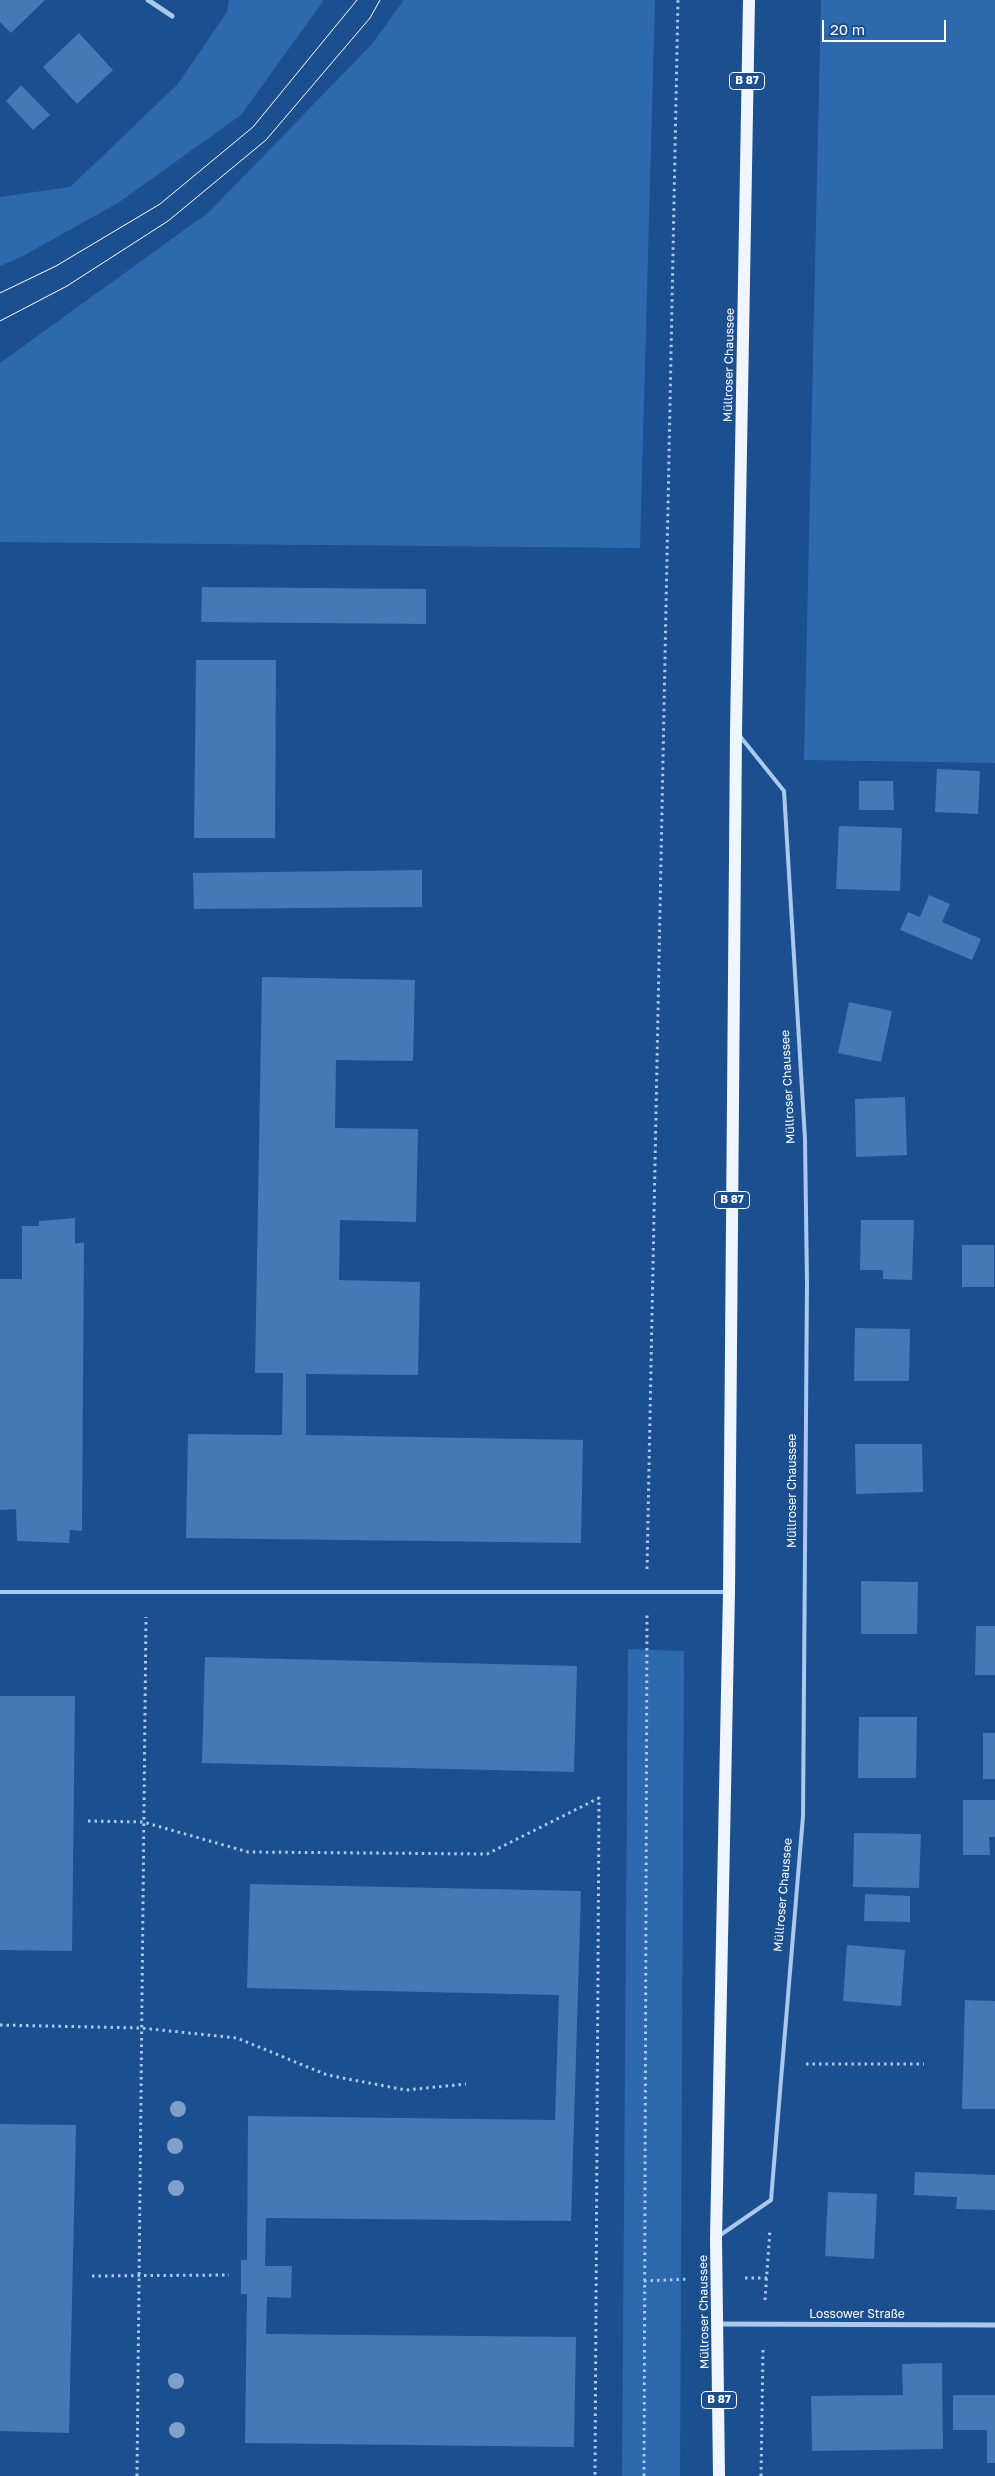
<!DOCTYPE html>
<meta charset="utf-8">
<style>
body{margin:0}
#map{position:relative;width:995px;height:2476px;overflow:hidden;background:#1b4f8f;font-family:"Golos Text",sans-serif}
canvas{display:block}
.scale{position:absolute;left:822px;top:20px;width:124px;height:22px;box-sizing:border-box;border:2px solid #fff;border-top:0;padding-left:6px;font-size:15px;line-height:18px;white-space:nowrap;color:#fff;-webkit-text-stroke:4px #1b4f8f;paint-order:stroke}
</style>
<div id="map">
<canvas width="995" height="2476"></canvas>
<div class="scale">20 m</div>
</div>
<script>
const ctx = document.querySelector('canvas').getContext('2d');
ctx.lineJoin = 'round';
function fill(path, color) { ctx.fillStyle = color; ctx.fill(path, 'evenodd'); }
const toPath = rows => new Path2D(rows.map(r => 'M' + r).join(''));
function stroke(path, color, width, dash) { ctx.strokeStyle = color; ctx.lineWidth = width; ctx.lineCap = dash ? 'butt' : 'round'; ctx.setLineDash(dash || []); ctx.stroke(path); }
function label(font, color, halo, rows, align = 'center') {
  ctx.font = font + ' "Golos Text",sans-serif'; ctx.lineWidth = 4.5; ctx.setLineDash([]); ctx.textBaseline = 'middle'; ctx.strokeStyle = halo; ctx.fillStyle = color; for (const [text, x, y, turn = 0] of rows) {
    ctx.save(); ctx.translate(x, y); ctx.rotate((+turn || 0) * Math.PI / 180); ctx.textAlign = isNaN(turn) ? turn : align; if (halo) ctx.strokeText(text, 0, 0); ctx.fillText(text, 0, 0); ctx.restore();
  }
}
const green = toPath([
 [229,0,324,0,241,115,118,203,21,257,0,266,0,197,70,187,177,85,227,12],
 [404,0,655,0,640,548,0,542,0,363,209,212,371,45],
 [821,0,995,0,995,763,804,760],
 [628,1649,684,1651,680,2476,622,2476]
]);
const building = toPath([
 [0,0,45,0,11,33,0,22],
 [79,33,113,70,77,104,43,67],
 [21,85,50,115,33,130,6,101],
 [202,587,426,589,426,624,201,622],
 [196,660,276,660,275,838,194,838],
 [937,769,980,771,978,814,935,812],
 [859,781,893,781,894,810,859,810],
 [839,826,902,828,900,891,836,889],
 [422,870,422,907,194,909,193,873],
 [929,895,950,904,942,922,981,939,972,960,900,930,908,912,920,917],
 [262,977,415,980,413,1061,336,1060,335,1128,418,1129,416,1222,340,1220,339,1280,420,1282,418,1375,306,1374,306,1435,583,1440,581,1543,186,1538,188,1434,282,1435,283,1373,255,1373],
 [849,1002,892,1011,881,1062,838,1053],
 [905,1097,907,1155,856,1157,855,1099],
 [75,1218,75,1244,84,1242,82,1531,70,1530,69,1543,17,1541,16,1509,0,1510,0,1279,22,1279,22,1226,39,1226,39,1221],
 [861,1220,914,1220,912,1280,883,1279,883,1270,860,1270],
 [962,1245,994,1245,994,1287,962,1287],
 [855,1328,910,1329,909,1381,854,1381],
 [855,1444,922,1444,923,1492,856,1494],
 [861,1581,918,1582,917,1634,861,1634],
 [976,1626,995,1626,995,1675,975,1675],
 [205,1657,577,1666,574,1772,202,1763],
 [0,1696,75,1696,72,1951,0,1950],
 [859,1717,917,1717,916,1778,858,1778],
 [983,1733,995,1733,995,1779,983,1779],
 [963,1800,995,1800,995,1837,989,1837,990,1855,963,1855],
 [854,1833,921,1834,919,1888,853,1887],
 [250,1884,581,1891,571,2221,266,2218,265,2266,292,2266,291,2298,267,2297,266,2334,576,2337,574,2447,245,2443,247,2294,241,2294,241,2260,247,2260,248,2116,555,2120,559,1995,247,1988],
 [865,1894,910,1896,910,1922,864,1921],
 [847,1945,905,1950,901,2006,843,2001],
 [965,2000,995,2001,995,2109,962,2109],
 [0,2124,76,2125,69,2433,0,2431],
 [915,2172,995,2175,995,2210,956,2209,957,2197,914,2195],
 [828,2192,877,2194,874,2259,825,2256],
 [942,2363,943,2449,812,2451,811,2396,903,2395,902,2364],
 [953,2395,995,2395,995,2463,987,2463,987,2430,953,2430]
]);
const path = toPath([
 [647,1569,678,0],
 [88,1821,143,1822,248,1852,487,1854,599,1798,595,2476],
 [0,2025,141,2028,237,2038,327,2075,406,2090,466,2084],
 [806,2064,924,2064],
 [92,2276,229,2275],
 [745,2278,767,2278],
 [644,2281,689,2279],
 [765,2300,770,2229],
 [137,2476,146,1617],
 [644,2476,647,1615],
 [761,2476,763,2349]
]);
const lane = toPath([
 [0,1592,726,1592],
 [719,2236,771,2200,803,1816,807,1283,805,1139,784,791,739,735]
]);
const street = toPath([
 [148,0,172,16],
 [718,2324,995,2325]
]);
const primary = toPath([
 [719,2476,716,2238,729,1592,736,731,749,0]
]);
const tram = toPath([
 [0,293,56,266,160,204,253,127,357,0],
 [0,321,67,286,168,221,266,140,370,18,380,0]
]);
const trees = [
 [178,2109],
 [175,2146],
 [176,2188],
 [176,2381],
 [177,2430]
];
const shields = [
 [747,81,35],
 [732,1200,35],
 [719,2400,35]
];
const shieldNames = [
 ["B 87",747,81],
 ["B 87",732,1200],
 ["B 87",719,2400]
];
const streetNames = [
 ["Müllroser Chaussee",729,365,-89],
 ["Müllroser Chaussee",788,1087,-93],
 ["Müllroser Chaussee",792,1491,-90],
 ["Müllroser Chaussee",783,1895,-85],
 ["Müllroser Chaussee",704,2312,-91],
 ["Lossower Straße",857,2314]
];
fill(green, '#2e69ad');
fill(building, '#4478b7');
stroke(path, '#a9c9ee', 3, [2.5, 4]);
stroke(lane, '#a9c9ee', 4);
stroke(street, '#a9c9ee', 5);
stroke(primary, '#f0f6ff', 12);
stroke(tram, '#fff', 1);
ctx.fillStyle = '#7ea0ca';
for (const [x, y] of trees) { ctx.beginPath(); ctx.arc(x, y, 8, 0, 2 * Math.PI); ctx.fill(); }
for (const [x, y, w] of shields) { const box = new Path2D(); box.roundRect(x - w / 2, y - 8.5, w, 17, 4); ctx.fillStyle = '#1b4f8f'; ctx.fill(box); stroke(box, '#fff', 1); }
label('bold 11px', '#fff', null, shieldNames);
label('12px', '#fff', '#1b4f8f', streetNames);
</script>
